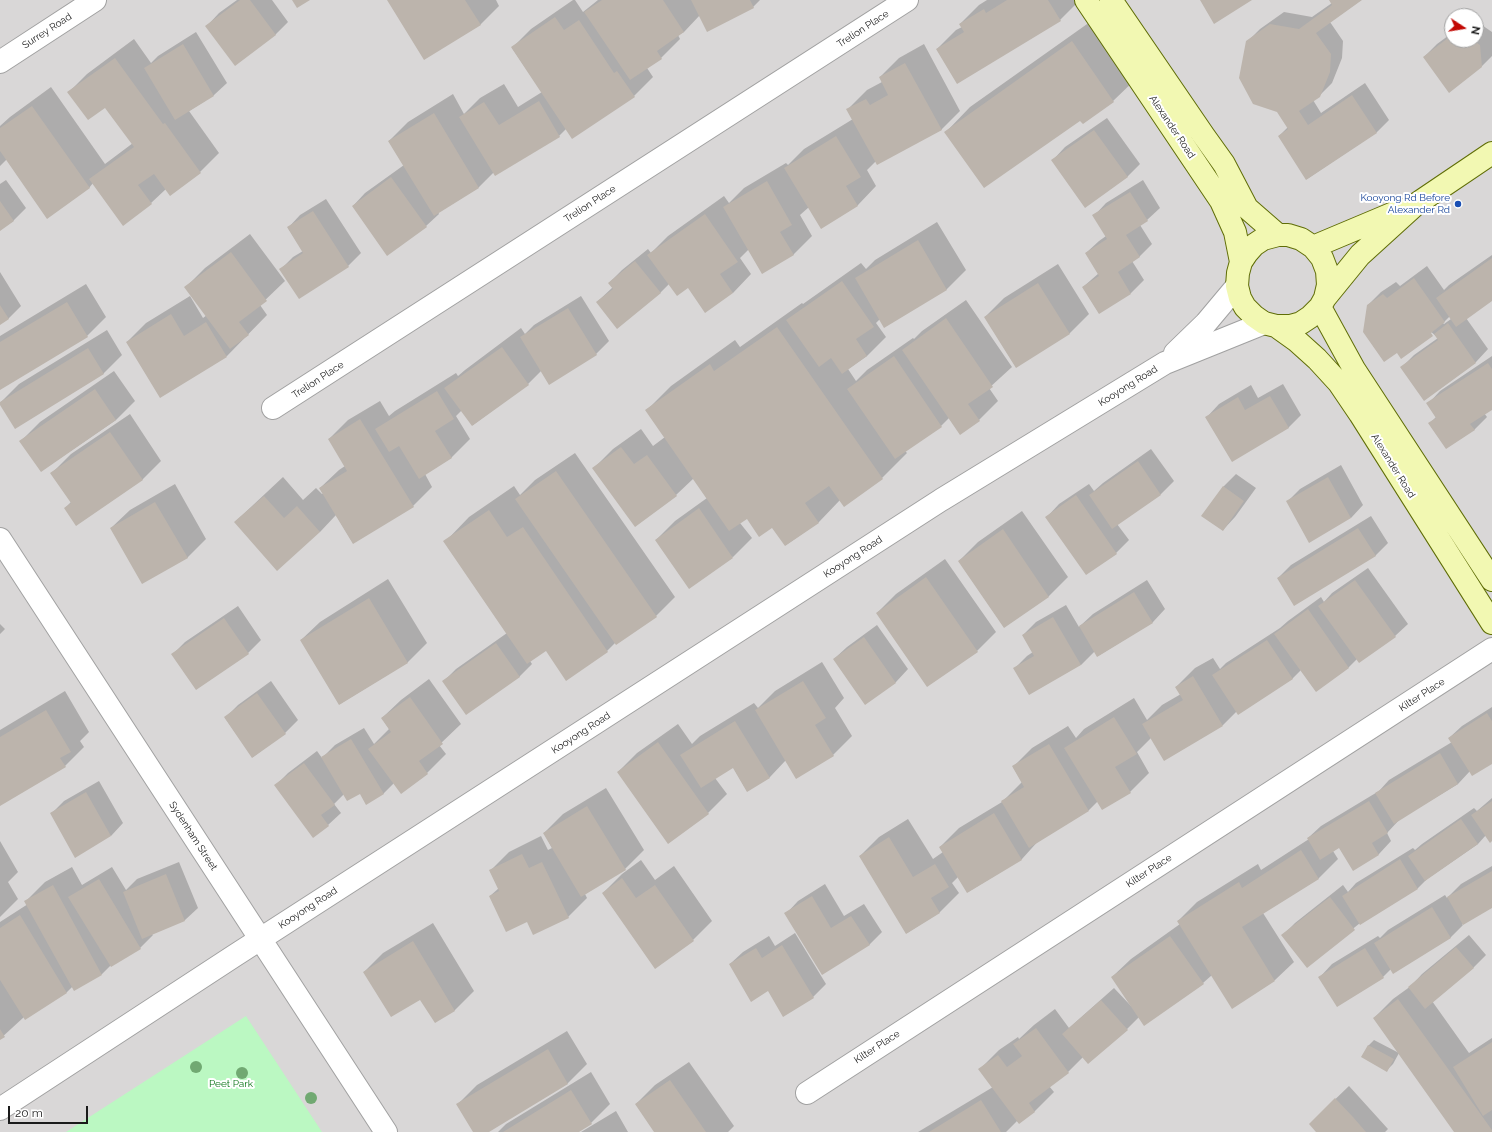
<!DOCTYPE html>
<style>
body{margin:0}
#map{position:relative;width:1492px;height:1132px;overflow:hidden;background:#ece8e0;font-family:Raleway,sans-serif}
canvas{display:block}
.north{position:absolute;left:1444px;top:8px;width:40px;height:40px;box-sizing:border-box;background:#fff;border:1px solid #a3a3a3;border-radius:50%;rotate:102deg;font-size:11px;font-weight:700;line-height:16px;text-align:center;color:#1a1a1a}
.north::after{content:'';display:block;margin:auto;width:14px;height:18px;background:#c20803;clip-path:polygon(50% 0,100% 100%,50% 72%,0 100%)}
.scale{position:absolute;left:8px;top:1106px;width:80px;height:18px;box-sizing:border-box;border:2px solid #1a1a1a;border-top:0;padding-left:5px;font-size:12px;line-height:14px;white-space:nowrap;color:#1a1a1a;-webkit-text-stroke:3px #fff;paint-order:stroke}
</style>
<div id="map">
<canvas width="1492" height="1132"></canvas>
<div class="north">N</div>
<div class="scale">20 m</div>
</div>
<script>
const ctx = document.querySelector('canvas').getContext('2d');
ctx.lineJoin = 'round';
function fill(path, color) { ctx.fillStyle = color; ctx.fill(path, 'evenodd'); }
const toPath = rows => new Path2D(rows.map(r => 'M' + r).join(''));
function stroke(path, color, width, dash) { ctx.strokeStyle = color; ctx.lineWidth = width; ctx.lineCap = dash ? 'butt' : 'round'; ctx.setLineDash(dash || []); ctx.stroke(path); }
function label(font, color, halo, rows, align = 'center') {
  ctx.font = font + ' Raleway,sans-serif'; ctx.lineWidth = 4; ctx.setLineDash([]); ctx.textBaseline = 'middle'; ctx.strokeStyle = halo; ctx.fillStyle = color; for (const [text, x, y, turn = 0] of rows) {
    ctx.save(); ctx.translate(x, y); ctx.rotate((+turn || 0) * Math.PI / 180); ctx.textAlign = isNaN(turn) ? turn : align; if (halo) ctx.strokeText(text, 0, 0); ctx.fillText(text, 0, 0); ctx.restore();
  }
}
const residential = toPath([
 [0,0,1492,0,1492,1132,0,1132],
 [1452,16,1476,16,1476,40,1452,40]
]);
const park = toPath([
 [246,1016,322,1132,66,1132]
]);
const shadow = toPath([
 [237,0,272,0,288,22,275,35,207,26,219,13],
 [388,0,496,0,499,6,480,25],
 [573,0,575,0,583,12,598,0,760,0,753,7,700,15,684,32,678,35,680,39,661,58,647,68,653,77,634,96,567,128,559,136,494,172,479,187,438,212,439,214,426,226,353,206,365,193,404,165,389,141,408,122,453,94,464,114,480,98,504,84,518,107,542,92,512,48,531,29],
 [987,0,1078,0,1079,1,1060,20,937,49,956,30,962,27,960,24,979,5],
 [1330,0,1361,0,1330,22,1343,41,1342,58,1332,83,1319,96,1313,100,1321,113,1365,83,1389,120,1377,132,1307,179,1279,136,1288,127,1247,42,1260,29,1284,12,1312,17,1332,3],
 [1097,17,1138,77,1113,101,1083,123,1080,119,946,132,970,107],
 [1476,21,1492,32,1492,56,1482,66,1424,57,1437,44,1452,33,1452,40,1476,40],
 [196,32,227,83,214,95,189,111,219,153,200,172,166,189,151,203,93,183,89,188,7,159,0,166,0,126,10,117,51,87,105,164,133,143,106,106,68,93,87,74,134,39,151,63,158,56],
 [924,44,960,111,941,130,876,161,867,170,876,186,858,205,821,227,809,207,800,215,812,236,793,255,749,249,740,258,751,274,733,293,669,284,660,293,597,302,613,287,609,283,622,270,648,249,651,253,668,236,724,196,729,203,744,188,786,163,788,165,804,149,853,119,848,109,867,90,882,82,880,77,899,58],
 [1107,118,1140,164,1127,177,1053,160,1065,147],
 [6,180,26,208,13,221,0,230,0,184],
 [1143,180,1160,208,1147,220,1140,225,1152,244,1139,257,1132,261,1144,280,1131,293,1099,313,1083,287,1099,273,1086,253,1099,241,1106,236,1094,216,1106,203],
 [326,199,361,253,348,266,281,269,293,257,303,251,288,228,300,215],
 [937,222,966,270,947,289,885,326,880,319,876,323,886,337,867,356,848,369,856,381,867,370,913,338,914,339,922,331,966,300,1012,367,989,388,998,401,979,420,960,433,949,418,941,426,905,451,907,453,882,478,840,500,819,522,786,545,773,526,747,518,740,523,752,538,733,557,656,540,675,521,707,498,694,478,676,495,594,468,613,449,641,429,653,446,665,437,647,410,671,386,735,340,740,347,802,303,803,304,861,263,866,269,875,260],
 [250,234,285,281,260,305,267,315,227,356,127,342,146,323,190,296,203,318,207,315,186,287,205,268],
 [1492,255,1492,300,1466,318,1488,349,1476,362,1424,399,1402,367,1414,355,1438,338,1428,329,1427,330,1432,335,1401,357,1397,352,1384,361,1364,332,1368,305,1381,292,1396,282,1400,286,1427,266,1444,290,1449,285],
 [1450,316,1451,319,1444,324,1443,323],
 [1058,264,1089,314,1070,333,1016,367,985,317,1004,298],
 [0,272,21,306,8,319,0,324],
 [86,284,106,317,87,336,0,389,0,336],
 [581,296,609,341,596,354,542,370,528,384,473,425,462,410,456,416,470,439,451,458,425,474,432,487,413,506,353,543,336,515,320,532,235,522,283,477,303,500,316,488,322,494,323,494,320,488,339,470,345,466,329,439,348,420,380,401,389,416,395,411,456,373,458,376,465,370,521,328,525,334,534,325],
 [107,330,122,355,103,374,0,403,19,384],
 [1492,356,1492,408,1484,413,1487,417,1474,430,1430,423,1436,417,1428,404,1440,391],
 [114,371,135,401,116,420,41,471,21,441,40,422],
 [1283,384,1301,415,1288,428,1207,417,1219,404,1251,385,1258,398],
 [130,414,161,461,142,480,65,508,71,502,52,473,71,454],
 [1151,449,1174,481,1161,494,1117,524,1129,540,1116,553,1047,517,1059,504,1089,484,1094,491,1103,483],
 [575,453,675,597,656,616,615,643,607,651,567,679,546,649,530,661,532,664,519,677,443,682,456,669,507,633,445,542,469,517,514,486,520,495,535,480],
 [1341,465,1363,505,1351,518,1287,502,1300,489],
 [1236,474,1256,488,1235,517,1223,530,1203,516,1224,486],
 [175,484,206,539,187,558,111,528,130,510],
 [1022,511,1068,577,1049,596,1004,627,959,561,978,542],
 [1371,516,1388,543,1375,556,1278,578,1291,565],
 [945,559,996,632,977,651,877,613,896,594],
 [1368,568,1408,624,1395,636,1357,659,1349,667,1316,691,1301,670,1292,679,1237,711,1223,725,1151,738,1137,752,1149,773,1130,792,1102,809,1098,801,1089,810,1040,839,1022,859,968,892,958,877,952,883,959,893,940,912,907,933,860,856,879,837,908,819,933,859,943,852,940,847,959,828,1002,802,1022,782,1013,767,1032,748,1068,726,1076,738,1084,729,1134,698,1147,720,1162,705,1181,694,1176,687,1195,668,1213,658,1220,669,1226,663,1280,628,1288,621,1321,597,1324,602,1332,593],
 [388,579,427,643,408,662,340,704,301,640,320,622],
 [1147,580,1165,609,1153,622,1098,656,1095,651,1081,665,1015,668,1027,656,1033,652,1023,635,1036,622,1066,605,1079,627,1093,614],
 [238,606,261,640,248,653,196,688,173,654,185,642],
 [0,624,5,629,0,634],
 [877,625,908,669,896,682,865,703,834,659,847,647],
 [822,662,844,698,835,708,852,736,833,755,786,760,770,777,747,791,733,767,715,778,727,794,708,813,618,772,637,753,678,724,692,744,700,736,754,703,758,708,775,691],
 [429,679,461,724,439,745,446,754,427,773,394,783,383,794,360,792,344,794,334,804,341,813,328,825,276,785,288,773,317,751,322,758,335,745,364,728,374,744,389,729,382,718,401,700],
 [271,681,298,720,285,733,253,757,225,718,238,705],
 [65,691,89,732,80,741,84,747,65,766,0,805,0,730],
 [1492,707,1492,763,1470,771,1458,784,1400,819,1387,833,1391,841,1379,854,1353,869,1340,847,1333,851,1338,859,1319,878,1263,913,1294,962,1275,980,1212,975,1203,983,1139,1017,1127,1029,1083,1057,1068,1072,1049,1086,1054,1092,1035,1111,1019,1123,1017,1121,1006,1132,918,1132,993,1087,980,1069,999,1050,1018,1037,1019,1039,1034,1025,1055,1009,1069,1028,1114,988,1131,1006,1132,1005,1112,977,1131,959,1180,924,1178,921,1197,902,1258,864,1261,870,1309,839,1308,838,1321,826,1379,791,1389,780,1452,742,1449,738,1462,726],
 [99,781,123,823,111,836,51,814,64,801],
 [606,788,644,850,625,869,585,894,587,898,568,917,527,921,490,896,499,888,490,871,509,852,541,836,548,850,552,848,544,833,563,814],
 [1492,798,1492,840,1486,835,1478,844,1427,879,1418,888,1360,923,1307,966,1283,935,1295,923,1343,885,1348,892,1356,883,1413,848,1415,850,1422,844,1474,808,1477,811],
 [0,841,18,872,8,882,18,899,0,917],
 [641,860,655,880,674,866,712,921,693,940,603,893,622,874],
 [179,862,198,908,185,920,152,934,153,935,140,948,111,965,102,974,73,986,67,992,25,1018,24,1017,0,1039,0,922,28,904,26,901,45,882,72,867,82,885,112,867,126,890,137,879],
 [1492,866,1492,907,1462,924,1463,925,1450,938,1391,969,1383,977,1320,977,1332,964,1378,936,1380,938,1388,930,1445,895,1447,898,1461,884],
 [825,884,844,916,864,904,882,932,869,945,786,914,798,901],
 [433,923,474,991,455,1010,435,1022,421,998,364,972,383,953],
 [795,933,826,984,813,997,768,990,730,964,743,952,769,936,775,946],
 [1469,935,1486,955,1473,968,1432,1001,1469,1053,1492,1038,1492,1132,1455,1132,1374,1018,1393,999,1411,986,1422,974],
 [567,1031,587,1064,568,1083,487,1132,474,1132,458,1104,477,1085],
 [1374,1040,1399,1053,1393,1064,1387,1070,1368,1046],
 [689,1062,734,1126,728,1132,655,1132,636,1104,655,1085],
 [591,1072,610,1104,591,1123,577,1132,498,1132,506,1124],
 [1349,1086,1388,1129,1385,1132,1317,1132,1323,1111],
 [616,1111,628,1132,581,1132]
]);
const building = toPath([
 [240,0,250,0,276,35,235,66,205,26],
 [292,0,310,0,297,8],
 [387,0,465,0,481,25,424,60],
 [602,0,663,0,684,32,657,51,662,59,630,80,584,12],
 [691,0,750,0,754,8,707,32],
 [1007,0,1048,0,1061,21,957,84,936,49,964,32,959,24,984,9,986,13],
 [1200,0,1252,0,1214,24],
 [1329,0,1362,0,1316,33,1331,54,1330,72,1320,97,1299,111,1308,125,1352,95,1377,133,1306,180,1278,136,1288,129,1277,112,1253,104,1239,78,1246,41,1270,24,1299,29,1332,5],
 [555,17,564,30,579,20,614,73,617,71,635,97,572,139,511,47],
 [1452,35,1452,40,1473,40,1480,45,1482,67,1449,93,1423,57],
 [1072,41,1114,102,1083,124,1080,121,984,188,944,132],
 [183,44,214,96,175,120,144,68],
 [115,58,163,124,165,123,201,173,170,196,154,174,138,185,152,204,123,226,89,179,134,147,105,108,88,120,67,92],
 [905,63,942,130,877,165,846,109,866,99,870,105,888,95,879,77],
 [539,101,560,137,495,176,459,117,484,102,499,125],
 [32,106,90,188,47,219,0,151,0,128],
 [434,113,479,188,434,216,388,141],
 [1094,130,1128,177,1085,208,1051,160],
 [836,136,861,177,846,186,858,206,821,229,784,168],
 [391,177,427,227,387,256,352,206],
 [767,181,792,225,780,232,794,255,762,274,723,207],
 [1130,192,1148,221,1126,235,1140,257,1118,272,1131,294,1099,314,1082,287,1099,276,1085,253,1107,239,1092,215],
 [0,201,14,221,0,231],
 [313,211,349,267,299,299,279,269,303,253,287,227],
 [705,214,738,262,720,274,733,293,705,313,688,288,677,296,647,255],
 [918,240,947,290,884,328,855,278],
 [231,252,267,301,239,322,249,335,230,349,184,287],
 [1492,258,1492,301,1456,327,1436,298],
 [635,261,661,293,617,329,596,302,613,289,608,283],
 [1414,278,1445,322,1431,333,1433,336,1401,359,1397,353,1384,362,1363,332,1367,305,1383,294,1387,298],
 [842,281,874,327,856,339,867,356,842,374,831,358,819,367,786,320],
 [1038,283,1070,334,1016,368,984,317],
 [67,302,88,337,0,390,0,342],
 [0,305,9,319,0,325],
 [568,308,597,355,549,385,520,337],
 [171,314,184,336,206,322,227,357,160,398,126,342],
 [946,318,993,387,968,404,980,421,960,435,902,350],
 [1448,323,1476,363,1424,401,1400,367,1438,340,1434,334],
 [777,327,883,479,844,507,829,486,805,503,819,523,785,546,772,528,759,537,747,519,729,531,645,410,710,364,714,371],
 [502,347,529,385,472,426,444,388],
 [88,348,104,374,15,429,0,405,0,402],
 [894,356,942,427,895,459,847,389],
 [1488,363,1492,369,1492,410,1470,424,1475,430,1446,449,1428,423,1436,418,1426,403],
 [95,389,116,420,41,472,19,441],
 [437,391,454,419,435,431,452,458,419,479,399,446,389,452,375,429],
 [1270,396,1289,428,1232,462,1205,417,1238,397,1245,410],
 [360,419,414,507,353,544,319,488,347,471,328,439],
 [110,432,143,480,76,526,64,508,71,503,50,473],
 [621,447,634,464,647,455,677,496,635,527,592,468],
 [1138,461,1161,495,1112,529,1089,495],
 [556,471,657,617,616,645,515,499],
 [1328,477,1351,518,1309,543,1286,501],
 [1223,486,1244,501,1223,531,1201,516],
 [1076,495,1117,554,1086,575,1045,517],
 [264,496,284,518,297,506,320,532,277,571,234,522],
 [155,502,188,558,142,584,110,528],
 [699,508,733,558,689,589,655,540],
 [489,510,507,537,523,527,608,652,566,681,546,651,527,664,443,541],
 [1358,528,1376,556,1294,606,1277,578],
 [1003,529,1049,597,1004,628,958,561],
 [926,577,978,652,927,687,876,613],
 [1355,580,1396,637,1359,663,1318,606],
 [1134,592,1153,623,1097,657,1079,626],
 [369,598,408,663,339,705,300,640],
 [1308,609,1349,668,1316,692,1274,634],
 [1053,617,1081,665,1029,695,1013,668,1034,656,1022,635],
 [224,618,249,654,196,690,171,654],
 [864,637,896,683,865,705,833,659],
 [1267,640,1293,679,1238,715,1212,675],
 [496,643,520,677,466,715,442,681],
 [1193,676,1223,726,1164,761,1142,724,1183,700,1175,687],
 [803,681,826,718,815,725,834,756,796,779,755,710],
 [257,693,286,734,252,758,224,717],
 [410,697,443,744,419,761,428,774,401,794,368,749,391,732,381,718],
 [46,710,71,752,60,758,66,767,0,806,0,737],
 [1487,713,1492,721,1492,764,1472,776,1448,738],
 [1114,717,1137,754,1115,767,1131,793,1102,810,1064,748],
 [735,721,770,778,747,792,733,768,701,788,680,755],
 [351,739,384,794,366,805,360,794,347,801,321,757],
 [658,742,709,814,668,844,617,772],
 [1049,744,1089,811,1029,848,1001,801,1024,787,1012,766],
 [1440,753,1458,784,1394,824,1375,793],
 [304,763,335,805,321,815,329,826,313,838,274,785],
 [86,792,111,836,75,858,50,813],
 [1369,801,1388,833,1372,843,1379,855,1353,871,1339,848,1320,860,1307,838],
 [1492,801,1492,841,1490,843,1471,815],
 [587,806,626,870,581,897,543,833],
 [994,813,1022,860,967,893,939,847],
 [1461,819,1478,844,1425,881,1408,856],
 [889,837,913,877,935,864,949,887,931,898,940,913,906,934,859,856],
 [1301,850,1319,879,1242,927,1275,981,1232,1009,1177,921,1239,882,1242,888],
 [522,854,529,868,542,862,569,918,533,935,527,922,506,932,489,896,499,891,489,870],
 [1400,859,1418,889,1360,925,1342,896],
 [1492,871,1492,908,1463,925,1447,897],
 [166,874,185,921,142,939,123,892],
 [622,878,636,898,655,885,694,941,655,969,602,893],
 [99,879,141,949,111,967,68,897],
 [53,885,102,975,74,991,24,901],
 [812,896,831,928,851,916,870,945,822,975,784,913],
 [1330,897,1355,930,1307,968,1281,935],
 [1432,907,1451,938,1393,974,1374,943],
 [20,915,67,993,25,1020,0,980,0,928],
 [1170,936,1204,984,1144,1026,1111,977],
 [413,941,455,1011,435,1023,420,1000,391,1017,363,972],
 [782,945,814,998,783,1017,768,991,751,1002,729,964,756,948,762,958],
 [1456,947,1474,968,1425,1009,1408,987],
 [1365,948,1384,978,1337,1007,1318,977],
 [1398,999,1492,1130,1492,1132,1454,1132,1373,1018],
 [1101,1000,1128,1030,1088,1064,1062,1034],
 [1036,1028,1069,1073,1029,1103,1035,1112,1019,1124,978,1069,998,1055,1007,1067,1022,1056,1013,1044],
 [0,1029,5,1037,0,1040],
 [1492,1042,1492,1110,1483,1116,1453,1067],
 [1368,1045,1394,1059,1387,1072,1361,1057],
 [548,1049,568,1084,489,1132,473,1132,456,1104],
 [670,1080,706,1132,654,1132,635,1104],
 [571,1090,592,1124,579,1132,503,1132],
 [1335,1098,1353,1117,1366,1132,1316,1132,1309,1124],
 [981,1100,1001,1132,929,1132]
]);
const street = toPath([
 [0,62,95,0],
 [1175,353,1206,323,1237,286],
 [273,408,907,0],
 [0,539,386,1132],
 [807,1093,1492,649],
 [0,1109,234,956,941,500,1165,363,1264,323]
]);
const secondary = toPath([
 [1086,0,1221,201,1235,232,1241,262,1238,273,1237,286,1240,298,1245,307,1254,316,1264,323,1276,326,1290,326,1301,323,1310,317,1320,307,1325,298,1328,285,1327,271,1322,258,1313,247,1301,239,1288,235,1278,235,1263,239,1254,245,1247,253,1241,262],
 [1111,0,1204,136,1224,164,1247,208,1278,235],
 [1313,247,1401,210],
 [1325,298,1360,255,1415,205,1492,153],
 [1320,307,1354,369,1492,580],
 [1276,326,1297,341,1317,359,1339,383,1360,414,1492,623]
]);
const trees = [
 [196,1067],
 [242,1073],
 [311,1098]
];
const markers = [
 [1458,204,4,"#1a4fb4"]
];
const streetNames = [
 ["Trelion Place",863,29,-33],
 ["Surrey Road",47,31,-33],
 ["Alexander Road",1172,127,56],
 ["Trelion Place",590,204,-33],
 ["Trelion Place",318,380,-33],
 ["Kooyong Road",1128,386,-32],
 ["Alexander Road",1393,466,58],
 ["Kooyong Road",853,557,-33],
 ["Kilter Place",1422,695,-33],
 ["Kooyong Road",581,733,-33],
 ["Sydenham Street",193,836,57],
 ["Kilter Place",1149,871,-33],
 ["Kooyong Road",308,908,-33],
 ["Kilter Place",877,1047,-33]
];
const transitNames = [
 ["Kooyong Rd Before",1450,198],
 ["Alexander Rd",1450,210]
];
const parkNames = [
 ["Peet Park",231,1084]
];
fill(residential, '#d9d7d7');
fill(park, '#bbf8c2');
fill(shadow, '#0003');
fill(building, '#bcb4ac');
stroke(street, '#a1a1a1', 24);
stroke(secondary, '#5f6d06', 24);
stroke(street, '#fff', 22);
stroke(secondary, '#f2f8b2', 22);
ctx.fillStyle = '#71a972';
for (const [x, y] of trees) { ctx.beginPath(); ctx.arc(x, y, 6, 0, 2 * Math.PI); ctx.fill(); }
for (const [x, y, r, color] of markers) { const dot = new Path2D(); dot.arc(x, y, r, 0, 2 * Math.PI); ctx.fillStyle = color; ctx.fill(dot); stroke(dot, '#fff', 1.5); }
label('10px', '#1a1a1a', '#fff', streetNames);
label('10px', '#164399', '#fff', transitNames, 'right');
label('10px', '#0c7518', '#fff', parkNames);
</script>
